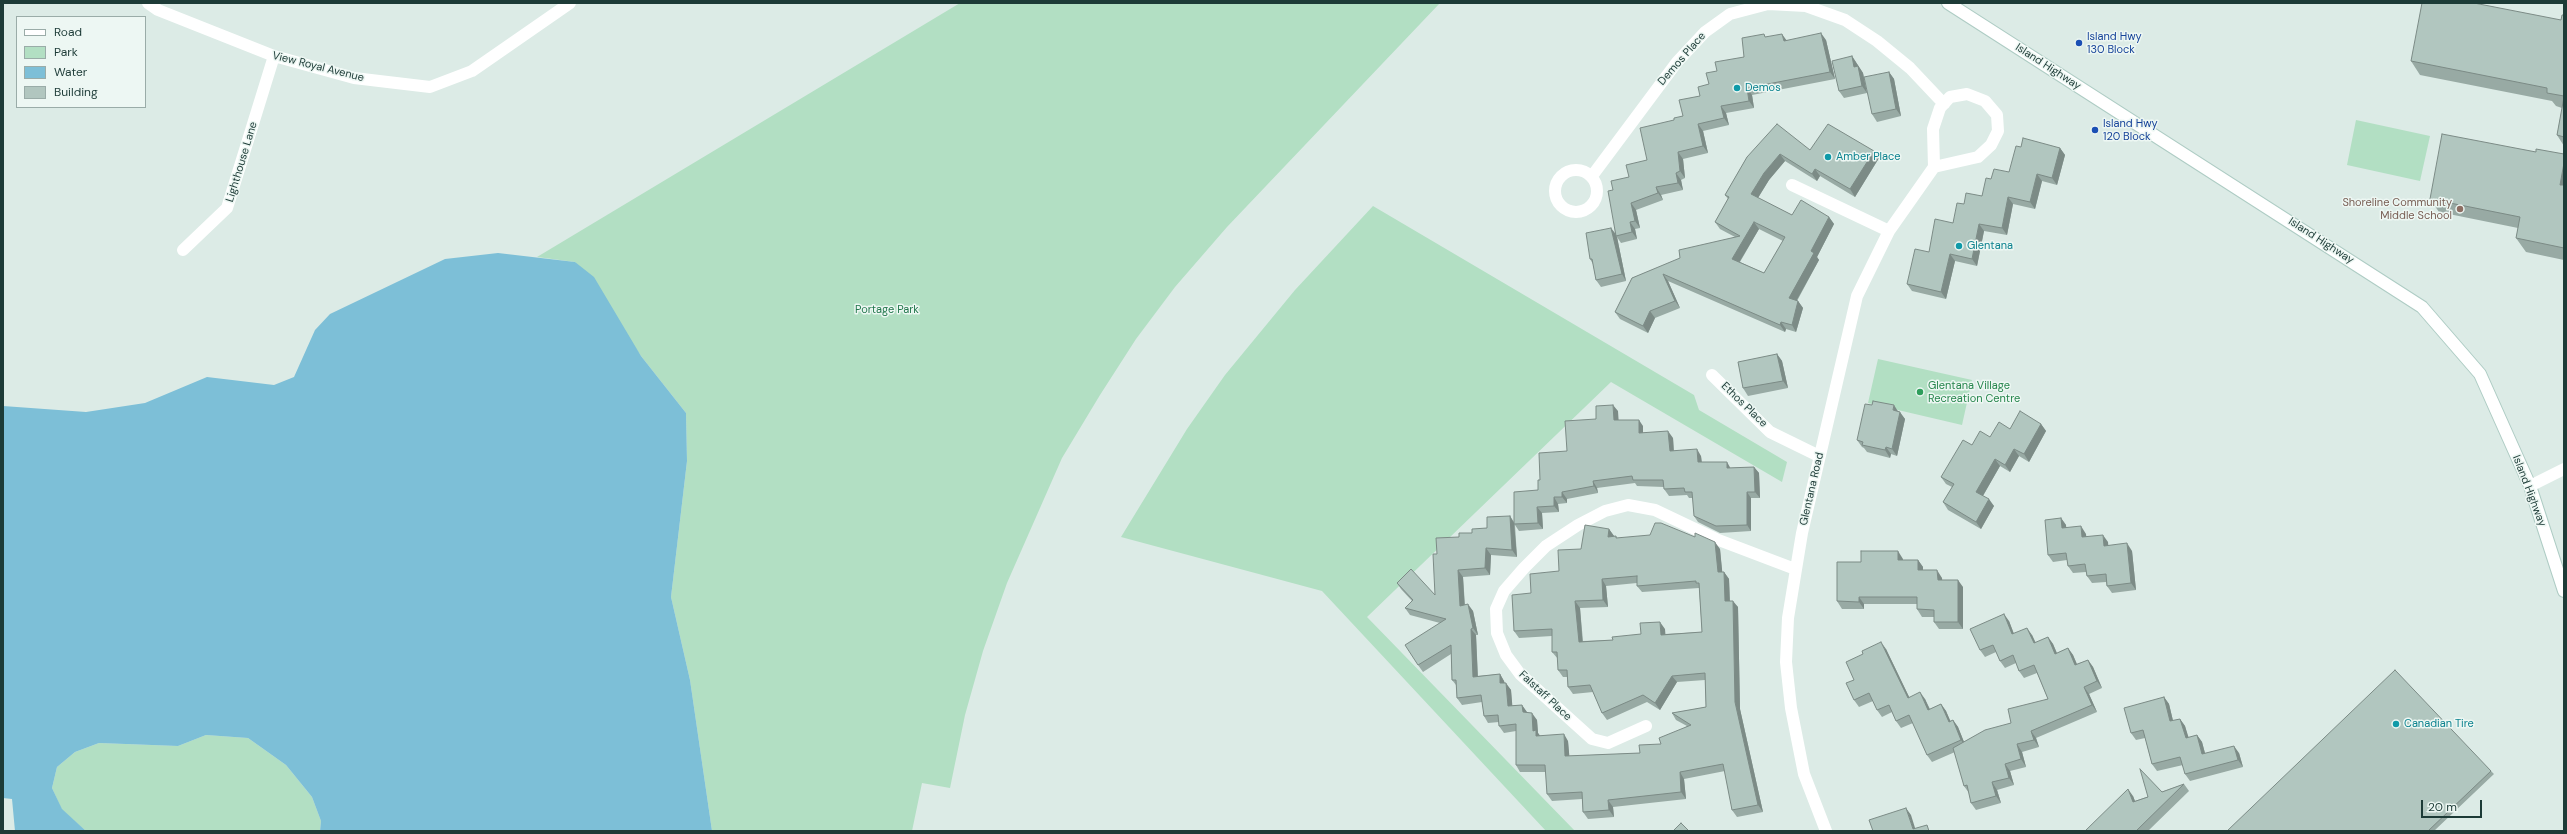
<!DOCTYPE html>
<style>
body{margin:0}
#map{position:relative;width:2567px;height:834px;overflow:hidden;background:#dcebe6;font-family:"DM Sans",sans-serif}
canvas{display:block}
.frame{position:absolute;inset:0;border:4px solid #1d3b37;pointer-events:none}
.legend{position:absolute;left:16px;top:16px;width:130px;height:92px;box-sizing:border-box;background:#edf7f3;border:1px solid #9aaca8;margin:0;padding:5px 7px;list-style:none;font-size:12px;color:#1d3b37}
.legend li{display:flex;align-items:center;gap:8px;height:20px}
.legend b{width:20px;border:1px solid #9aaca8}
.scale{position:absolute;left:2421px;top:800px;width:61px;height:18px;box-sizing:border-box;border:2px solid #1d3b37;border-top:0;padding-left:5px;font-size:12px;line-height:14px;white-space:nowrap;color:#1d3b37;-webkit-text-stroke:3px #edf7f3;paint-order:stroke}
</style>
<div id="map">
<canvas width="2567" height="834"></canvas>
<div class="frame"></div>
<ul class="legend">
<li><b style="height:5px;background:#fff"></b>Road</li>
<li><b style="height:11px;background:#b2dfc3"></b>Park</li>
<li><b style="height:11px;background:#7dbfd7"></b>Water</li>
<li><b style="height:11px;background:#b1c6bf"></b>Building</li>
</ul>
<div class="scale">20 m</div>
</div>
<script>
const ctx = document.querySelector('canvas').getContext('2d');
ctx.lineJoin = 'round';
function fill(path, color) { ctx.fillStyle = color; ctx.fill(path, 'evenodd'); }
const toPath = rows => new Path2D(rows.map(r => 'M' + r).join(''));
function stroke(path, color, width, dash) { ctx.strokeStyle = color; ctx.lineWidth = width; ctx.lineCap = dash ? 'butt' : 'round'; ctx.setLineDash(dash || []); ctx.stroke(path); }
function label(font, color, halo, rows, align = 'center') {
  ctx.font = font + ' "DM Sans",sans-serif'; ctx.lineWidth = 3; ctx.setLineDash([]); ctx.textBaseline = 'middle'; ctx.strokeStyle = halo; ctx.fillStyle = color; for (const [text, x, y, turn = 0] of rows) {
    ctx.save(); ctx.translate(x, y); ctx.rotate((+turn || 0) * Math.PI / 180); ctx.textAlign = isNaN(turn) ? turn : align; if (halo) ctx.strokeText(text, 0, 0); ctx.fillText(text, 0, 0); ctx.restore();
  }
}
const green = toPath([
 [960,3,1440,3,1227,227,1175,287,1136,339,1100,395,1062,458,1007,583,983,651,965,715,950,788,922,783,912,831,712,831,690,680,671,597,687,461,686,413,641,356,575,262,537,257],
 [2356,120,2430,136,2420,181,2347,165],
 [1373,206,1694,395,1699,410,1787,462,1782,482,1611,382,1367,617,1575,831,1546,831,1322,591,1121,537,1187,429,1225,375,1295,290],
 [1878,359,1972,380,1962,425,1868,403],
 [206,735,248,738,286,765,312,797,321,821,320,831,86,831,62,810,52,788,57,767,75,752,99,743,178,746]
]);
const water = toPath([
 [498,253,575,262,594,277,641,356,686,413,687,461,671,597,690,680,712,831,320,831,321,821,312,797,286,765,248,738,206,735,178,746,99,743,75,752,57,767,52,788,62,809,86,831,15,831,12,799,3,798,3,406,86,412,145,403,207,377,274,385,294,377,315,330,330,314,445,259]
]);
const street = toPath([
 [148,3,158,10,274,56,354,78,430,87,472,71,570,3],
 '1555 191a21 21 0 1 1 42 0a21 21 0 1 1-42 0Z',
 [1592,176,1677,62,1705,32,1730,14,1768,4,1806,6,1845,20,1877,41,1910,68,1944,104],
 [1792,185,1889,231],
 [183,250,227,208,274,56],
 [1712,375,1770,432,1819,456],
 [2530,486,2564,469],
 [1646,726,1608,743,1592,739,1520,674,1506,655,1497,633,1496,609,1504,591,1524,568,1546,546,1578,525,1605,511,1628,505,1655,510,1716,539,1795,569],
 [1826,831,1804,774,1791,708,1786,662,1788,618,1802,533,1857,296,1889,231,1934,167,1933,129,1940,108,1950,97,1967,94,1985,101,1997,115,1998,131,1991,145,1978,157,1934,167]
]);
const secondary = toPath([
 [1948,3,2422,307,2480,374,2530,486,2564,591]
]);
const wall = toPath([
 [2564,15,2564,146,2557,135,2562,108,2556,106,2552,101,2420,75,2411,61,2561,20],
 [1767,37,1787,40,1826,40,1835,79,1752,95,1754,108,1726,113,1729,125,1703,131,1708,153,1683,159,1685,178,1681,180,1683,190,1661,195,1663,200,1636,210,1640,228,1635,229,1637,239,1621,243,1617,237,1626,281,1601,287,1596,280,1593,264,1590,259,1611,228,1615,233,1613,190,1629,177,1647,160,1674,120,1683,116,1700,96,1709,84,1717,71,1744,57],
 [1852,56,1863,73,1867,93,1844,98,1839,91],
 [1889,72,1894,79,1901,116,1877,122,1872,114],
 [2021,147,2060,148,2065,155,2057,185,2042,181,2035,209,2013,204,2007,235,1984,231,1977,266,1955,261,1946,299,1912,291,1907,284,1929,252,1953,223,1964,204,1982,196,1991,179,2009,172],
 [1810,150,1874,151,1879,158,1855,197,1820,176,1817,181,1785,161,1769,180,1758,198,1792,215,1829,217,1834,224,1817,257,1819,260,1797,301,1798,301,1803,308,1796,332,1786,329,1785,332,1668,281,1680,308,1655,318,1648,333,1620,319,1615,312,1632,278,1735,237,1720,229,1715,222,1728,199,1725,195,1747,157],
 [1759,229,1783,241,1764,273,1740,262],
 [2536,152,2564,154,2564,260,2526,252,2516,238,2518,228,2439,212,2430,199],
 [1777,354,1782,361,1788,388,1748,396,1743,388],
 [1618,411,1618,420,1643,426,1643,433,1673,438,1674,451,1701,456,1702,462,1730,468,1754,467,1759,473,1760,498,1751,498,1751,531,1720,533,1698,522,1694,516,1693,498,1689,498,1687,495,1669,496,1664,489,1664,487,1637,486,1635,483,1597,488,1598,493,1567,499,1567,503,1558,504,1559,512,1542,513,1543,529,1519,531,1515,525,1517,557,1491,555,1490,575,1463,577,1465,605,1473,611,1478,635,1476,635,1478,676,1500,674,1504,681,1505,683,1511,690,1512,706,1522,705,1527,713,1537,720,1538,733,1540,736,1568,741,1569,756,1640,753,1661,744,1687,726,1676,720,1672,713,1706,707,1705,680,1677,682,1660,710,1647,702,1607,720,1602,713,1593,692,1573,694,1568,687,1567,677,1563,677,1558,670,1558,659,1552,652,1552,636,1519,638,1514,631,1531,593,1559,571,1581,549,1609,529,1614,536,1616,536,1617,538,1720,549,1722,572,1724,572,1729,579,1730,601,1738,607,1740,709,1763,812,1737,817,1732,810,1725,771,1684,779,1686,799,1613,807,1614,817,1588,819,1583,812,1582,799,1552,801,1547,794,1546,772,1520,772,1516,765,1516,731,1504,733,1499,726,1499,722,1488,723,1484,716,1482,702,1462,705,1457,698,1456,685,1452,680,1451,654,1423,672,1418,665,1440,623,1410,615,1405,608,1412,601,1401,589,1397,583,1435,595,1437,554,1459,537,1487,528,1510,516,1514,522,1538,490,1540,480,1596,419],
 [1637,583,1637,586,1642,592,1699,588,1702,632,1665,634,1665,629,1613,640,1583,641,1580,608,1608,607,1606,586],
 [1898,411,1905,419,1897,456,1891,454,1890,458,1867,452,1864,448,1862,447,1857,440],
 [2041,424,2046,431,2029,462,2019,456,2010,472,2000,466,1983,496,1994,506,1981,529,1948,510,1943,502,1952,487,1946,484,1941,477,1972,445,2010,429],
 [2061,518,2066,525,2066,528,2086,534,2086,537,2108,542,2108,545,2132,551,2136,590,2112,593,2107,586,2106,582,2092,583,2087,576,2086,572,2073,573,2068,566,2067,560,2053,562,2048,555],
 [1903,559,1903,560,1918,560,1923,567,1923,570,1942,578,1942,580,1963,587,1963,629,1939,629,1934,622,1934,617,1922,617,1917,609,1917,604,1864,604,1864,609,1842,609,1837,601,1861,562],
 [2009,621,2014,634,2032,635,2036,643,2048,637,2053,644,2057,653,2068,648,2073,655,2077,664,2088,660,2093,667,2102,688,2089,694,2097,712,2036,738,2039,747,2022,752,2026,767,2010,771,2014,785,1997,790,2001,803,1976,810,1971,803,1969,793,1964,786,1955,752,1932,762,1927,755,1913,723,1901,728,1896,721,1892,712,1882,717,1877,710,1873,701,1859,707,1854,700,1854,680,1886,649,1909,697,1925,699,1930,709,1941,704,1946,711,1950,721,1953,720,1958,727,1964,742,2011,723,2048,699,2037,673,2024,678,2019,671,2016,663,2005,668,2000,661,1996,652,1985,657,1980,650],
 [2164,697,2169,704,2173,721,2180,719,2185,726,2188,738,2197,735,2202,742,2205,753,2239,753,2243,767,2190,781,2185,774,2183,765,2157,771,2152,764,2145,738,2136,740,2131,733],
 [2491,771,2494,774,2434,831,2227,831],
 [2184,784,2189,791,2148,831,2085,831,2133,796,2135,801]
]);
const shadedWall = toPath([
 [1821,33,1826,40,1835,79,1830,72],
 [1782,34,1787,41,1784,41],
 [1852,56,1863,73,1867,93,1862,86,1854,67],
 [1889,72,1894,79,1901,116,1896,109],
 [1747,88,1752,95,1754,108,1749,101],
 [1721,106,1726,113,1729,125,1724,118],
 [1698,124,1703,131,1708,153,1703,146],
 [2060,148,2065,155,2057,185,2052,178],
 [1874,151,1879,158,1855,197,1850,189],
 [1678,152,1683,159,1685,178,1680,171],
 [1780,154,1785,161,1769,180,1756,201,1751,194,1764,173],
 [2564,163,2564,190,2560,185],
 [1815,169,1820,176,1817,181,1812,174],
 [1676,173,1681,180,1683,190,1678,183],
 [2037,174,2042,181,2035,209,2030,202],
 [1656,187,1661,195,1663,200,1658,193],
 [2008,197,2013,204,2007,235,2002,228],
 [1631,203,1636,210,1640,228,1635,221],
 [1829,217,1834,224,1817,257,1819,260,1794,305,1789,298,1811,251],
 [1630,222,1635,229,1637,239,1632,232],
 [1754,222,1759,229,1737,266,1732,259],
 [1979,224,1984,231,1977,266,1972,259],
 [1611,228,1616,235,1616,236,1617,237,1626,281,1622,274],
 [1950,254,1955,261,1946,299,1941,292],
 [1663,274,1668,281,1680,308,1675,301],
 [1798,301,1803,308,1796,332,1792,325],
 [1650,311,1655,318,1648,333,1643,326],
 [1781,322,1786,329,1785,332,1780,325],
 [1777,354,1782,361,1788,388,1783,381],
 [1613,405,1618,411,1619,426,1614,420],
 [1894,405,1899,413,1893,410],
 [1900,412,1905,419,1897,456,1892,449],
 [1639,420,1643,426,1643,439,1639,433],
 [2041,424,2046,431,2029,462,2024,454],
 [1668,431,1673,438,1674,457,1670,451],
 [1886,447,1891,454,1890,458,1885,450],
 [1697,449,1701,456,1702,468,1698,462],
 [2014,449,2019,456,2010,472,2005,465],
 [1995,459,2000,466,1981,499,1976,492],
 [1727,462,1731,469,1727,468],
 [1754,467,1759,473,1760,498,1755,492],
 [1593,481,1597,488,1598,493,1594,486],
 [1562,492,1567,499,1567,503,1562,497],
 [1747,492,1751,498,1751,531,1747,525],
 [1554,497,1558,504,1559,512,1554,506],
 [1989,499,1994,506,1981,529,1976,522],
 [1537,507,1542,513,1543,529,1538,523],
 [1510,516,1514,523,1517,557,1512,550],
 [2061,518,2066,525,2067,535,2062,528],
 [2081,526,2086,534,2087,544,2082,537],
 [1609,529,1614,536,1613,544,1608,537],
 [2103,535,2108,542,2109,553,2104,546],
 [1715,542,1720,549,1723,579,1718,572],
 [2127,543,2132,551,2136,590,2131,583],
 [1486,548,1491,555,1490,575,1485,568],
 [1898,551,1903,559,1903,567,1898,560],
 [1918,560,1923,567,1923,577,1918,570],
 [1458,570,1463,577,1465,613,1460,606],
 [1937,570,1942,578,1943,587,1938,580],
 [1724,572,1729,579,1730,608,1725,601],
 [1602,579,1606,586,1608,607,1603,600],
 [1958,580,1963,587,1963,629,1958,622],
 [1859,597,1864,604,1864,609,1859,602],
 [1575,601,1580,608,1583,649,1579,642],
 [1733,601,1738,607,1740,709,1763,812,1758,805,1735,702],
 [1468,604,1473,611,1478,635,1473,628],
 [2004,614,2009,621,2017,642,2012,634],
 [1660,622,1665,629,1666,641,1661,635],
 [2027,628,2032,635,2039,651,2034,643],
 [1471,629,1476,635,1478,684,1473,677],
 [2048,637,2053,644,2060,661,2055,654],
 [1881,642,1886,649,1913,705,1908,698],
 [2068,648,2073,655,2080,672,2075,665],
 [2088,660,2093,667,2102,688,2097,681],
 [1500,674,1504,681,1505,690,1500,683],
 [1672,676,1677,682,1660,710,1655,703],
 [1506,683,1511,690,1513,713,1508,706],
 [2084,687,2089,694,2097,712,2092,705],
 [1920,692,1925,699,1933,717,1928,710],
 [2164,697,2169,704,2175,729,2170,721],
 [1941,704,1946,711,1954,729,1949,722],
 [1522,705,1527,712,1528,719,1523,712],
 [1532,713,1537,720,1538,733,1541,737,1541,743,1533,731],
 [2180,719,2185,726,2191,745,2186,738],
 [1953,720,1958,727,1966,747,1961,740],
 [2031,731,2036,738,2039,747,2034,740],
 [1564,734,1568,741,1570,763,1565,756],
 [2197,735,2202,742,2207,761,2202,754],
 [2017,744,2022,752,2026,767,2021,759],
 [2234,746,2239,753,2243,767,2238,760],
 [2005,764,2010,771,2014,785,2009,778],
 [1680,772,1684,779,1686,799,1681,792],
 [1992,782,1997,790,2001,803,1996,796],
 [2128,789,2133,796,2138,809,2133,802],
 [1608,800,1613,807,1614,817,1609,810],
 [1906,808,1911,815,1916,831,1913,829]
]);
const building = toPath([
 [2422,3,2474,3,2561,20,2562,15,2564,15,2564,96,2547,93,2547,88,2411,61,2422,3],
 [1821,33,1830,72,1747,88,1749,101,1721,106,1724,118,1698,124,1703,146,1678,152,1680,171,1676,173,1678,183,1656,187,1658,193,1631,203,1635,221,1630,222,1632,232,1616,236,1608,191,1613,190,1611,181,1629,177,1626,165,1647,160,1640,128,1674,120,1674,118,1683,116,1679,100,1700,96,1698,87,1709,84,1706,73,1717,71,1715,62,1744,57,1742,38,1764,34,1765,37,1782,34,1784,41,1821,33],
 [1852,56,1854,67,1858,66,1862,86,1839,91,1832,61,1852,56],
 [1889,72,1896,109,1872,114,1864,77,1889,72],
 [2564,97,2564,137,2557,135,2564,97],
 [1777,124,1810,150,1828,124,1874,151,1850,189,1815,169,1812,174,1780,154,1764,173,1751,194,1792,215,1801,200,1829,217,1811,251,1814,253,1789,298,1798,301,1792,325,1781,322,1780,325,1663,274,1675,301,1650,311,1643,326,1615,312,1632,278,1680,258,1679,250,1740,236,1715,222,1729,197,1725,195,1747,157,1777,124],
 [1754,222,1785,237,1764,273,1732,259,1754,222],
 [2442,134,2536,152,2536,149,2564,154,2564,163,2560,185,2564,185,2564,248,2516,238,2520,217,2430,199,2442,134],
 [2023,138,2060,148,2052,178,2037,174,2030,202,2008,197,2002,228,1979,224,1972,259,1950,254,1941,292,1907,284,1915,249,1929,252,1935,219,1953,223,1957,203,1964,204,1966,193,1982,196,1986,178,1991,179,1994,169,2009,172,2016,146,2021,147,2023,138],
 [1611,228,1622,274,1596,280,1592,259,1590,259,1586,233,1611,228],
 [1777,354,1783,381,1743,388,1738,362,1777,354],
 [1873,401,1894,405,1893,410,1900,412,1892,449,1886,447,1885,450,1862,445,1863,442,1857,440,1865,404,1872,405,1873,401],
 [1613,405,1614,420,1639,420,1639,433,1668,431,1670,451,1697,449,1698,462,1727,462,1727,468,1754,467,1755,492,1747,492,1747,525,1716,526,1694,516,1692,492,1685,492,1684,488,1664,489,1663,480,1633,480,1632,476,1593,481,1594,486,1562,492,1562,497,1554,497,1554,506,1537,507,1538,523,1514,524,1514,492,1538,490,1538,480,1540,480,1539,453,1567,451,1565,421,1596,419,1596,406,1613,405],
 [2020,411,2041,424,2024,454,2014,449,2005,465,1995,459,1976,492,1989,499,1976,522,1943,502,1954,484,1941,477,1963,440,1972,445,1980,431,1990,437,1999,422,2010,429,2020,411],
 [1510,516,1512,550,1486,548,1485,568,1458,570,1460,606,1468,604,1473,628,1471,629,1473,677,1500,674,1500,683,1506,683,1508,706,1522,705,1523,712,1532,713,1533,731,1536,730,1536,736,1564,734,1565,756,1640,753,1639,745,1661,744,1659,738,1691,725,1672,713,1706,707,1705,673,1672,676,1655,703,1643,695,1602,713,1590,685,1568,687,1567,670,1558,670,1557,652,1552,652,1552,629,1514,631,1512,595,1531,593,1530,574,1559,571,1558,550,1581,549,1585,525,1609,529,1608,537,1616,536,1616,538,1650,535,1655,523,1661,523,1695,537,1695,533,1715,542,1718,572,1724,572,1725,601,1733,601,1735,702,1758,805,1732,810,1723,764,1680,772,1681,792,1608,800,1609,810,1583,812,1582,792,1547,794,1545,765,1516,765,1516,724,1499,726,1498,715,1484,716,1481,695,1457,698,1456,680,1452,680,1451,645,1418,665,1405,645,1446,619,1405,608,1413,600,1397,583,1411,569,1435,595,1433,554,1437,554,1436,538,1459,537,1459,533,1472,533,1472,529,1487,528,1487,517,1510,516],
 [1637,576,1637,586,1696,581,1696,583,1699,583,1702,632,1661,635,1660,622,1640,623,1641,634,1612,637,1613,640,1579,642,1575,601,1603,600,1602,579,1637,576],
 [2061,518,2062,528,2081,526,2082,537,2103,535,2104,546,2127,543,2131,583,2107,586,2106,574,2087,576,2085,564,2068,566,2066,553,2048,555,2045,520,2061,518],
 [1861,551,1898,551,1898,560,1918,560,1918,570,1937,570,1938,580,1958,580,1958,622,1934,622,1934,610,1917,609,1917,597,1859,597,1859,602,1837,601,1837,562,1861,562,1861,551],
 [2004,614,2012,634,2027,628,2034,643,2048,637,2055,654,2068,648,2075,665,2088,660,2097,681,2084,687,2092,705,2031,731,2034,740,2017,744,2021,759,2005,764,2009,778,1992,782,1996,796,1971,803,1967,785,1964,786,1953,748,1985,730,2011,723,2008,709,2048,699,2034,665,2019,671,2013,655,2000,661,1993,645,1980,650,1970,629,2004,614],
 [1881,642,1908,698,1920,692,1928,710,1941,704,1949,722,1953,720,1961,740,1927,755,1909,715,1896,721,1889,705,1877,710,1869,693,1854,700,1846,683,1854,680,1846,662,1863,654,1862,651,1881,642],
 [2395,670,2491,771,2428,831,2227,831,2395,670],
 [2164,697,2170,721,2180,719,2186,738,2197,735,2202,754,2234,746,2238,760,2185,774,2180,757,2152,764,2143,730,2131,733,2124,708,2164,697],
 [2140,769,2162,792,2184,784,2136,831,2085,831,2128,789,2133,802,2148,797,2140,769],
 [1906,808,1913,829,1927,825,1929,831,1873,831,1869,820,1906,808],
 [1681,823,1689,831,1673,831,1681,823]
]);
const markers = [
 [2079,43,4,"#1a4fb4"],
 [1737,88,4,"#0f9aa8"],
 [2095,130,4,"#1a4fb4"],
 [1828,157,4,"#0f9aa8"],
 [2460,209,4,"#8d6e63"],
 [1959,246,4,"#0f9aa8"],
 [1920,392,4,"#2e9e5b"],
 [2396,724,4,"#0f9aa8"]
];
const transitNames = [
 ["Island Hwy",2087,37],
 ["130 Block",2087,50],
 ["Island Hwy",2103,124],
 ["120 Block",2103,137]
];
const streetNames = [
 ["Demos Place",1682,59,-49],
 ["View Royal Avenue",318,67,14],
 ["Island Highway",2048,67,33],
 ["Lighthouse Lane",242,162,-73],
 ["Island Highway",2321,241,33],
 ["Ethos Place",1744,405,44],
 ["Glentana Road",1812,489,-77],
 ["Island Highway",2529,491,69],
 ["Falstaff Place",1545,696,43]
];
const cultureNames = [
 ["Demos",1745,88],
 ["Amber Place",1836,157],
 ["Glentana",1967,246],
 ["Canadian Tire",2404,724]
];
const educationNames = [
 ["Shoreline Community",2452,203],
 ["Middle School",2452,216]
];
const parkNames = [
 ["Portage Park",887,310]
];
const leisureNames = [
 ["Glentana Village",1928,386],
 ["Recreation Centre",1928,399]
];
fill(green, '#b2dfc3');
fill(water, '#7dbfd7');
stroke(secondary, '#aeccc4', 14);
stroke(street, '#fff', 12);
stroke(secondary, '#fff', 12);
fill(wall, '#98aaa4');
fill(shadedWall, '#7c8b86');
fill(building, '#b1c6bf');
stroke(building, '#7c8b86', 1);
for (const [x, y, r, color] of markers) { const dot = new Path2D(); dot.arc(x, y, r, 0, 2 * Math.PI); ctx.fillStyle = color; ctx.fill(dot); stroke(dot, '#edf7f3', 1.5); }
label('11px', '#164399', '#edf7f3', transitNames, 'left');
label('11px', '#1d3b37', '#edf7f3', streetNames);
label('11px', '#0d838f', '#edf7f3', cultureNames, 'left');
label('11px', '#785e54', '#edf7f3', educationNames, 'right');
label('11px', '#22774c', '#edf7f3', parkNames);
label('11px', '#27864d', '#edf7f3', leisureNames, 'left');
</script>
